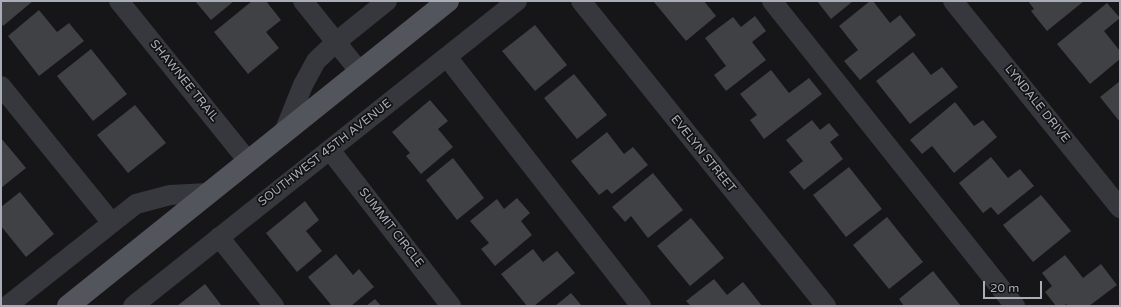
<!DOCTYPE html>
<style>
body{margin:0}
#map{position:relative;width:1121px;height:307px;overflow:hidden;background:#161618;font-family:"Varela Round",sans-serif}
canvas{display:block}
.frame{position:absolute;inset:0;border:2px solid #a8adb8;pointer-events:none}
.scale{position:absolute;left:983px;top:281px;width:59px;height:18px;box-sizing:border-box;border:2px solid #a8adb8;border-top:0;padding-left:5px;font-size:12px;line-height:14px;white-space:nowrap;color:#a8adb8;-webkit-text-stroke:3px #111113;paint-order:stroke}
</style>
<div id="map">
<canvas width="1121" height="307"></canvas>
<div class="frame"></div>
<div class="scale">20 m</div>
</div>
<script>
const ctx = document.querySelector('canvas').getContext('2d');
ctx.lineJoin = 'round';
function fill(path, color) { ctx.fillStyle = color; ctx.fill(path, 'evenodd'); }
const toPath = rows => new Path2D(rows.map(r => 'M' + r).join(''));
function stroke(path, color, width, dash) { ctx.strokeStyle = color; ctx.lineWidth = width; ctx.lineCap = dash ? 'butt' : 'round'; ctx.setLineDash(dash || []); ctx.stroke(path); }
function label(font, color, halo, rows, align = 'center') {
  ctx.font = font + ' "Varela Round",sans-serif'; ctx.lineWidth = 3.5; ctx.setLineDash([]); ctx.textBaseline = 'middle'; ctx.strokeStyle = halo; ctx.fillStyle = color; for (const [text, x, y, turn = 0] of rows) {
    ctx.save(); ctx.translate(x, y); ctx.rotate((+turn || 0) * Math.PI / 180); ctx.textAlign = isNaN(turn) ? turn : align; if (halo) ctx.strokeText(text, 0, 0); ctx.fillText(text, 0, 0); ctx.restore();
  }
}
const building = toPath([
 [1,1,33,1,3,26,1,23],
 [195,1,234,1,211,20],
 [252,1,266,1,281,20,266,32,279,48,248,74,214,32],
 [655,1,704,1,716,16,686,41,654,2],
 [817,1,853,1,831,19],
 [870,1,873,1,890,23,900,15,916,35,860,80,844,61,858,50,839,26],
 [1028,1,1084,1,1047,31,1031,11,1034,9],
 [1107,3,1120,18,1104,31,1120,51,1120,59,1090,84,1057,44],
 [39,10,57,32,69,23,84,41,39,76,8,36],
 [755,16,766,31,752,42,766,60,726,91,714,75,726,66,705,38,733,17,741,27],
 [535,25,567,65,535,91,502,51],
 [91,49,127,94,93,121,57,76],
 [913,52,931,75,942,67,958,87,910,124,876,81],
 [771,70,789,93,809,78,822,94,764,139,750,120,757,115,740,94],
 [574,74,607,115,577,139,544,98],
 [1120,81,1120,122,1100,97],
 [430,100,448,121,438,129,453,147,421,174,406,156,410,153,392,132],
 [955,102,974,126,983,120,997,137,954,173,932,146,922,154,910,140],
 [135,105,166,143,128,173,97,135],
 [812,120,820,130,829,123,839,135,830,142,843,159,804,190,789,172,803,161,786,140],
 [607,132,624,154,633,147,648,165,612,194,607,189,599,195,571,161],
 [1,138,26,168,1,188],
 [991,157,1008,178,1020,169,1034,186,998,215,991,207,983,213,959,183],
 [453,158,484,198,457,220,426,180],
 [849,167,882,209,846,237,813,195],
 [653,173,683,210,648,238,631,216,625,222,612,207],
 [20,192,54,234,26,257,1,226,1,207],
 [1041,195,1071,231,1033,262,1003,225],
 [517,198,530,213,521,221,532,235,495,266,481,249,489,243,470,221,497,199,504,209],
 [305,201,319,220,306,231,322,251,297,272,266,233],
 [887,217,923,262,889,289,853,245],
 [691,218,724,258,690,286,657,246],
 [533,249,543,262,557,251,575,273,534,306,527,306,501,274],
 [336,254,353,275,359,269,374,287,351,306,332,306,308,277],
 [1065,255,1083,278,1101,264,1117,285,1089,306,1068,306,1066,304,1064,306,1056,306,1045,292,1052,286,1042,273],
 [933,271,961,306,904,306,899,299],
 [714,279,727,295,743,282,762,306,691,306,686,301],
 [205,284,222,306,177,306],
 [571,293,582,306,555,306],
 [375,299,381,306,366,306]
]);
const minor = toPath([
 [119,1,248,161],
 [303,1,360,72],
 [581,1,826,306],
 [772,1,1015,306],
 [953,1,1120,208],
 [447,57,641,306],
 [1,86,112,223],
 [284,132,303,85,316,61,336,42,387,1],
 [330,150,451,306],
 [219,237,274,306],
 [7,306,136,204,170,195,208,193],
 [133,306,517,1]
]);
const major = toPath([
 [68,306,448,1]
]);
const streetNames = [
 ["SHAWNEE TRAIL",184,81,51],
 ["LYNDALE DRIVE",1037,104,51],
 ["SOUTHWEST 45TH AVENUE",325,153,-38],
 ["EVELYN STREET",703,154,51],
 ["SUMMIT CIRCLE",391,228,52]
];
fill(building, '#404145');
stroke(minor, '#37383d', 20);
stroke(major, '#53555c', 22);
label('12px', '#a8adb8', '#111113', streetNames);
</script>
